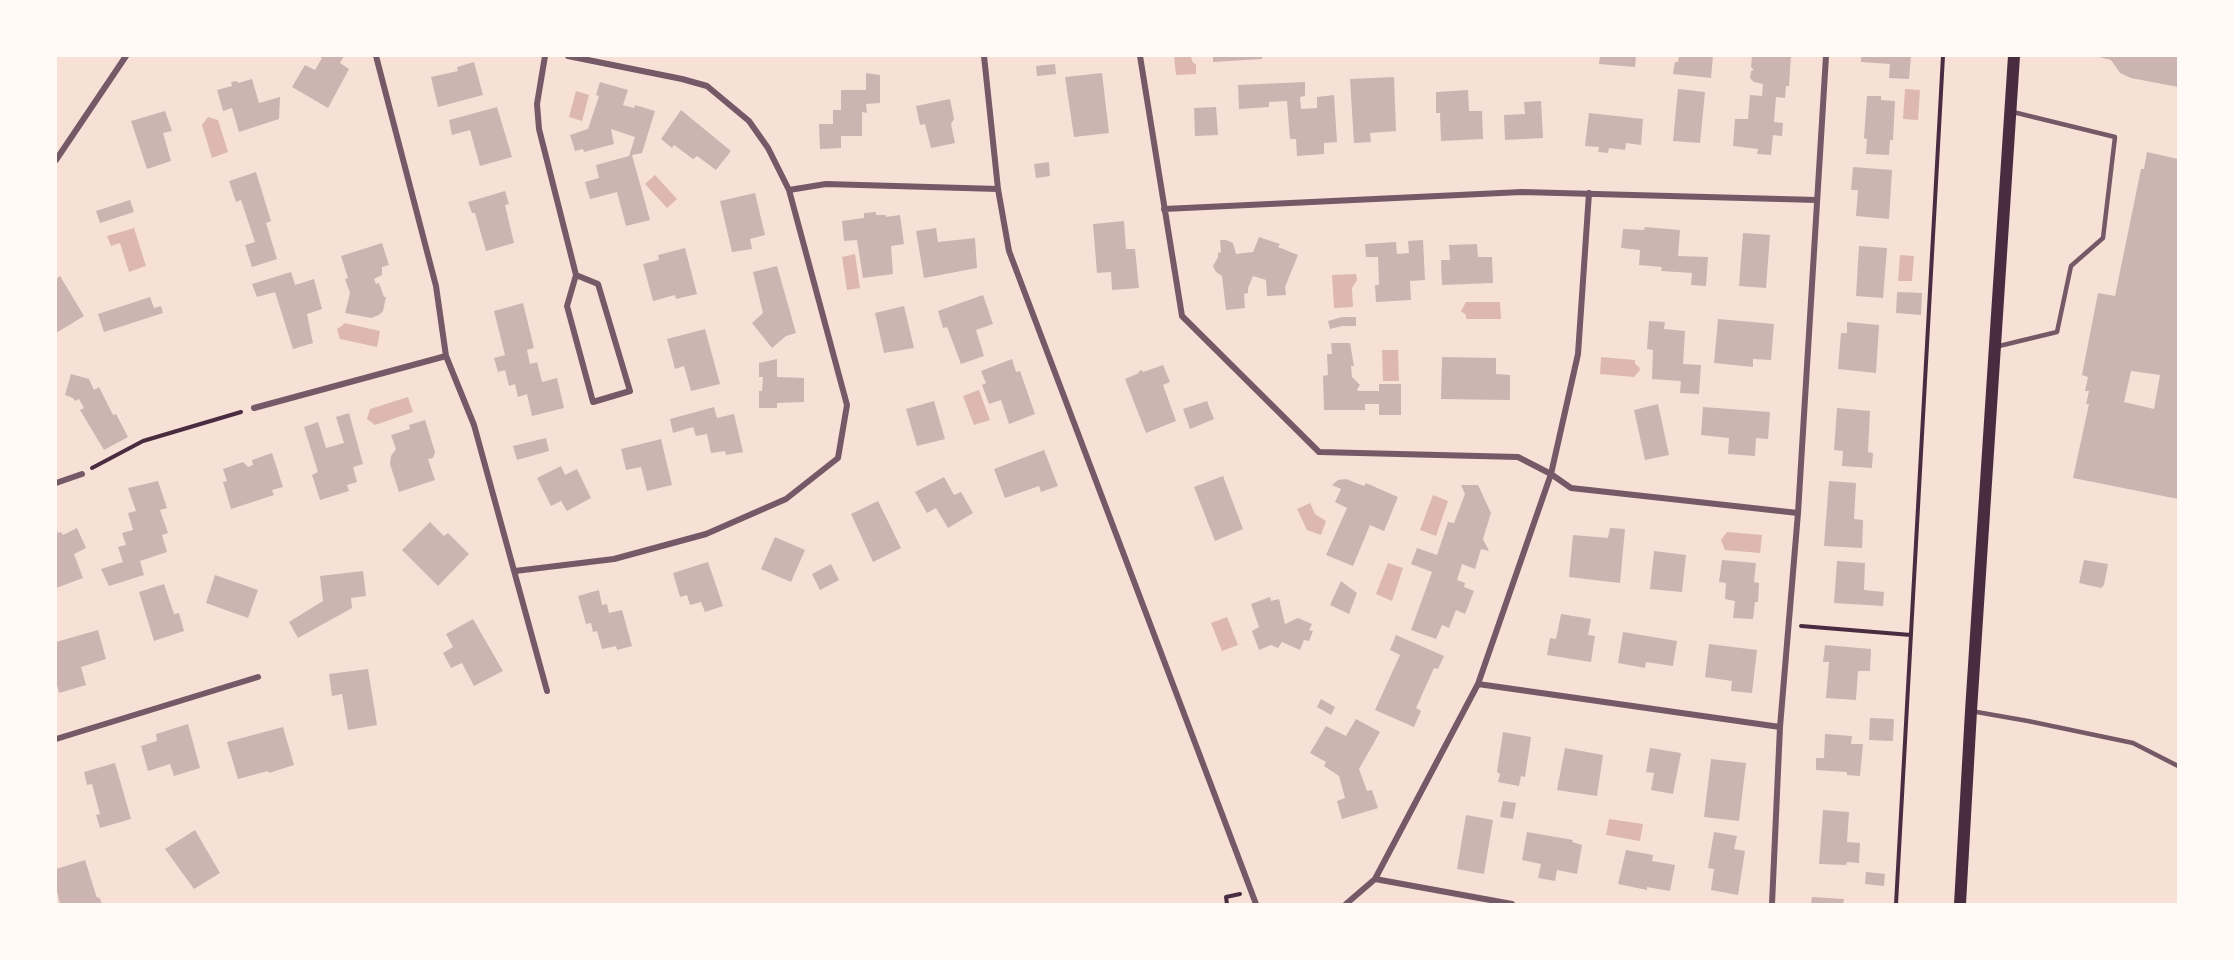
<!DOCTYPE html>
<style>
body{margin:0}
#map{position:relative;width:2234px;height:960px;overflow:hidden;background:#f7e1d7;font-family:"Asap Condensed",sans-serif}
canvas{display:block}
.frame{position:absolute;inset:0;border:57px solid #fffaf5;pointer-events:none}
</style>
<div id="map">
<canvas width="2234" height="960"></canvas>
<div class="frame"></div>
</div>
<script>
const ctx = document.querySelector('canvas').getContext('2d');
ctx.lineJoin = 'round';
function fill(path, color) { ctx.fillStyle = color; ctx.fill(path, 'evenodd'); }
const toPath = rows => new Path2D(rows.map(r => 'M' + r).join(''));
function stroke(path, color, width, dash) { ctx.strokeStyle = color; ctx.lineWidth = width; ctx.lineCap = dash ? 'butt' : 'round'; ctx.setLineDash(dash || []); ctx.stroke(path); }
const water = toPath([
 [1174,56,1191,56,1192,61,1196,65,1196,74,1176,75],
 [1905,89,1920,90,1918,120,1903,119],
 [576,91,589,95,582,121,569,117],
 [208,117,218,120,228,152,212,158,202,125],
 [655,175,677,199,667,208,645,184],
 [134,228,146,266,129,272,120,243,111,246,107,236],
 [855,254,860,288,847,290,842,257],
 [1900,255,1914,256,1912,281,1898,281],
 [1356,274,1357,280,1352,288,1353,307,1334,308,1332,275],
 [1466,302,1500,302,1501,319,1466,319,1466,315,1461,311],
 [344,323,380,331,377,347,340,339,337,329,343,325],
 [1382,350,1398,350,1399,381,1383,381],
 [1601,357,1635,360,1635,364,1639,367,1640,370,1634,377,1600,374],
 [979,390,990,420,974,425,963,396],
 [408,397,413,412,375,425,367,419,370,409],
 [1433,495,1448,501,1436,536,1420,530],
 [1310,503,1315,514,1326,521,1321,535,1307,530,1297,509],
 [1727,532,1762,535,1760,553,1725,550,1721,540],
 [1388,563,1403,568,1392,601,1376,594],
 [1227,617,1238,645,1222,651,1211,623],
 [1609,819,1643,824,1640,841,1606,835]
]);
const building = toPath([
 [318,56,344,56,340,63,349,69,328,108,292,87,305,65,315,70,322,58],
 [1213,56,1262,56,1262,59,1213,62],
 [1600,56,1636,56,1635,67,1599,64],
 [1679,56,1713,56,1711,78,1673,74,1675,62,1678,62],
 [1752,56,1791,56,1789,86,1786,86,1785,98,1776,97,1774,122,1783,123,1782,136,1773,135,1771,155,1757,154,1758,149,1733,146,1735,119,1748,119,1750,95,1762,96,1763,84,1754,82,1750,78,1751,71,1754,70,1751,67],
 [1861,56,1911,56,1909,79,1889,78,1890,64,1861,62],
 [2095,56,2178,56,2178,87,2131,78,2120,73,2111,60],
 [474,62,483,95,438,107,431,77,458,71,457,67],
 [1055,64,1056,74,1037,76,1036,66],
 [866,73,880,75,880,103,866,104,867,113,862,112,862,136,841,136,841,148,820,149,819,124,833,124,833,110,841,110,841,90,866,90],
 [1102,73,1109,133,1074,137,1065,77],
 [1394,77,1396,131,1370,133,1371,142,1354,143,1350,79],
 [252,79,259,103,280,97,279,119,239,132,232,108,223,111,217,90,232,86,231,82,237,81,238,83],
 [600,82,628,90,623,105,634,108,635,105,655,111,642,153,632,155,650,220,626,226,617,192,590,199,585,182,599,178,596,165,629,156,635,137,611,129,614,144,584,152,583,149,575,151,570,135,588,129,599,96,596,95],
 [1305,82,1305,96,1300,97,1301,109,1317,108,1317,97,1334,95,1337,142,1324,143,1324,154,1297,156,1296,139,1290,139,1287,101,1269,102,1269,107,1239,109,1238,85],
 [1678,89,1705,92,1700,143,1673,141],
 [1468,90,1469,111,1482,111,1483,139,1441,141,1440,113,1436,113,1436,92],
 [1867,96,1881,96,1881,100,1895,101,1893,140,1890,140,1889,155,1866,154,1867,139,1864,138],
 [950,99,954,119,951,124,955,143,931,148,925,124,920,125,916,106],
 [1541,101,1543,138,1505,140,1504,115,1525,114,1524,102],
 [497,107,512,157,480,166,470,130,452,135,449,120],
 [1216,107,1218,135,1195,136,1194,108],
 [681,110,731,151,716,170,697,156,693,159,674,145,672,148,661,139],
 [165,111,172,131,163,133,171,161,147,169,131,121],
 [1589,113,1643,119,1641,145,1626,143,1625,150,1609,148,1608,153,1598,152,1599,147,1585,146],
 [2147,152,2178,159,2178,499,2073,478,2089,404,2086,404,2089,391,2085,391,2088,377,2082,375,2098,293,2115,296,2141,169,2144,169],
 [2131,371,2160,375,2154,409,2124,402],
 [1049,162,1050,176,1036,178,1034,164],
 [1853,167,1892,170,1889,219,1856,216,1858,190,1851,190],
 [256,172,271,221,266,223,277,259,252,267,245,245,255,242,241,200,236,202,229,181],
 [505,191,509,204,505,205,514,243,486,251,475,213,472,213,468,202],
 [755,193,765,235,750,239,752,249,732,252,720,201],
 [130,200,134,212,100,223,96,211],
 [876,212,876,215,886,215,886,217,900,215,904,244,891,246,893,274,863,278,857,240,844,241,842,221,864,218,864,213],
 [1124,221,1126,249,1135,249,1139,288,1112,290,1111,272,1097,273,1093,224],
 [1645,227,1680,230,1678,256,1708,257,1706,286,1691,285,1692,273,1661,271,1662,267,1639,265,1640,250,1621,248,1623,229,1644,230],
 [936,228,938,242,975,238,977,268,924,278,916,231],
 [1743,233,1770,235,1766,288,1739,286],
 [1259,237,1280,244,1278,247,1298,255,1285,287,1286,295,1267,296,1266,280,1253,276,1248,288,1248,293,1244,294,1245,308,1226,310,1222,276,1216,272,1213,266,1218,257,1218,253,1221,252,1220,240,1226,240,1233,243,1236,254,1253,252],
 [1423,240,1425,280,1410,281,1411,300,1376,302,1375,285,1379,285,1378,257,1366,257,1365,244,1396,242,1397,254,1409,253,1408,241],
 [382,243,389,265,382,267,382,275,374,279,376,284,379,283,384,297,386,297,383,311,379,315,371,318,345,313,350,293,345,279,348,278,341,256],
 [1477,244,1478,257,1492,257,1493,283,1442,285,1441,260,1450,260,1449,245],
 [1859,246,1887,248,1883,298,1856,296],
 [685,248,697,294,676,299,675,295,653,301,643,264,659,260,658,255],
 [777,266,796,333,786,336,772,348,752,323,763,313,753,272],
 [291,272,295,285,314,279,322,309,307,314,313,343,293,349,275,292,257,297,252,284],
 [60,276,84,316,56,333,56,279],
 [1897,292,1922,293,1921,315,1896,313],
 [983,295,993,324,976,330,984,356,961,364,947,327,943,328,938,311],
 [150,297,154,308,161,306,163,313,104,332,98,314],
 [523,303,534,348,527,350,530,364,537,362,542,382,557,378,564,408,532,416,527,394,518,397,515,384,509,386,505,370,498,372,494,358,505,355,494,311],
 [904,306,914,348,884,353,875,313],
 [1342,317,1356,317,1356,326,1342,326,1330,329,1328,321],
 [1718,319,1774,324,1771,360,1753,359,1753,367,1714,363],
 [1649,321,1665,322,1664,329,1685,331,1683,364,1701,365,1699,394,1680,393,1681,381,1652,379,1653,350,1647,349],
 [1847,322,1879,325,1876,373,1838,369,1841,333,1847,333],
 [705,329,720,384,691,391,684,366,675,369,667,339],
 [1331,343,1350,343,1354,366,1351,366,1352,377,1360,385,1357,389,1358,391,1379,391,1379,384,1401,384,1401,415,1379,415,1379,404,1365,404,1365,410,1324,410,1323,376,1328,375,1327,354,1332,354],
 [1442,357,1496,358,1496,374,1510,375,1510,400,1441,399],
 [777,359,777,377,804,378,804,402,777,403,777,408,759,408,759,391,762,391,763,377,759,377,759,363],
 [1012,359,1016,372,1020,371,1035,414,1009,424,1001,400,989,404,982,385,986,383,981,371],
 [1163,365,1170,382,1163,385,1176,421,1146,433,1125,379,1139,373,1138,372,1142,370,1143,372],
 [71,374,89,379,94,390,99,387,113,415,116,414,128,437,104,450,80,410,84,408,79,399,75,401,73,398,65,395],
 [934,401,945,439,917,446,906,409],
 [1207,401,1214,419,1190,429,1183,409],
 [1658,404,1669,455,1645,460,1634,410],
 [714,407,717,418,734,414,743,452,726,455,725,451,711,453,707,434,696,436,693,427,673,433,670,419],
 [1703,407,1770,412,1768,439,1756,438,1755,456,1728,454,1729,438,1701,435],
 [1837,408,1870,411,1868,452,1873,453,1872,468,1842,466,1843,451,1834,450],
 [349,413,363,464,353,467,357,482,347,485,349,491,320,500,312,475,318,472,304,427,318,422,326,448,344,443,336,417],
 [425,420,435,452,433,458,428,459,435,480,399,492,390,464,391,456,396,449,391,435,410,429,409,425],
 [546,438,549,451,517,460,513,446],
 [661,439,672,485,647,491,641,467,626,470,621,449],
 [1044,450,1058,486,1041,492,1039,486,1005,498,994,469],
 [272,453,283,487,272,490,274,495,231,509,223,482,227,481,223,469,243,462,248,467,253,465,252,460],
 [561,466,565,475,577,469,591,498,567,511,561,501,551,506,537,478],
 [1223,476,1243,529,1215,541,1194,487],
 [944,477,954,495,961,492,973,513,948,528,936,508,927,513,915,492],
 [1346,479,1364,486,1366,483,1398,497,1384,531,1370,525,1353,566,1326,555,1347,508,1335,502,1341,489,1332,485,1338,480],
 [158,481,167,508,160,510,168,533,162,535,167,552,140,561,144,575,109,586,101,569,123,562,118,547,126,545,122,533,133,530,128,513,136,511,128,488],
 [1829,481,1856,483,1854,519,1863,520,1862,548,1824,546],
 [1461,485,1478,485,1491,513,1483,539,1489,551,1481,549,1475,569,1462,564,1457,580,1465,583,1464,587,1474,591,1465,614,1456,610,1449,628,1442,625,1436,639,1411,630,1432,572,1411,564,1417,548,1437,555,1448,522,1454,523,1465,494],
 [878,501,901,548,873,562,851,514],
 [430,522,444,536,448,533,469,554,438,586,402,550],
 [56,526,58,533,61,532,63,535,77,528,86,548,74,554,83,578,56,588],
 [1610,528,1625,529,1620,583,1569,577,1573,535,1608,538],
 [775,537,805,550,791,582,761,569],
 [1654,551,1686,555,1682,592,1650,589],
 [1722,560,1756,563,1754,582,1759,583,1758,602,1755,602,1753,619,1733,618,1735,601,1725,599,1726,583,1719,582],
 [2084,560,2108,564,2104,585,2101,588,2079,583],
 [1837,561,1865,563,1864,590,1884,592,1883,606,1834,603],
 [708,562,723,606,705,612,701,602,690,605,687,595,680,597,673,573],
 [831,564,839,580,820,590,812,574],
 [363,571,366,596,351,598,352,608,298,638,289,622,323,601,320,576],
 [215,575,258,590,248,618,206,603],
 [1341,581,1357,593,1349,614,1330,605],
 [164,584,174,614,179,613,184,631,154,641,139,592],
 [599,590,602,605,607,604,609,613,622,610,632,646,617,650,616,646,602,649,597,631,593,632,591,623,586,624,578,596],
 [1270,597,1271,601,1279,599,1285,624,1298,618,1312,624,1309,630,1313,631,1309,641,1304,640,1300,650,1282,642,1278,648,1271,645,1259,650,1252,631,1259,627,1251,604],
 [1561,614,1591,619,1588,635,1595,636,1591,662,1547,655,1550,638,1556,639],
 [473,619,503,671,474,686,462,663,451,668,443,653,453,647,446,634],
 [98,630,106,659,81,667,86,685,59,693,56,681,56,642],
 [1623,632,1677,641,1673,666,1646,662,1645,668,1618,663],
 [1396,635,1444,656,1438,669,1434,668,1416,708,1421,711,1414,727,1375,710,1400,655,1390,650],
 [1709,644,1757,650,1752,693,1731,691,1732,681,1705,677],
 [1825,645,1871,649,1870,671,1858,671,1856,700,1826,698,1829,662,1823,662],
 [368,669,377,725,348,730,342,694,332,696,329,674],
 [1321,699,1335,707,1331,715,1317,707],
 [1870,718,1894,719,1893,741,1869,740],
 [1356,719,1380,732,1359,769,1367,791,1372,790,1378,808,1342,819,1337,801,1345,798,1339,776,1324,766,1326,762,1310,753,1326,726,1346,736],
 [188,724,200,768,174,776,170,764,148,771,141,746,157,741,156,734],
 [283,727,294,765,269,773,268,771,238,779,227,742],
 [1503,732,1531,737,1525,777,1521,776,1519,786,1498,782,1500,774,1497,772],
 [1825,734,1852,736,1851,744,1863,744,1860,776,1847,775,1847,772,1816,770,1816,758,1824,758],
 [1565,748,1603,755,1597,796,1557,790],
 [1650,748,1681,753,1673,794,1651,790,1654,773,1646,772],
 [1711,759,1746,763,1739,821,1704,817],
 [115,763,131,819,100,828,96,815,100,814,92,784,87,785,84,772],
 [1503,801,1516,803,1513,819,1500,817],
 [1823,810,1849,812,1847,842,1860,843,1859,863,1847,862,1846,865,1819,864],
 [1466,815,1493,820,1484,874,1457,869],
 [195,830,220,873,194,889,165,849],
 [1527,832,1573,840,1572,842,1582,845,1577,874,1557,870,1555,881,1538,878,1541,864,1522,860],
 [1714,832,1737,836,1734,849,1745,851,1738,895,1711,890,1714,869,1708,868],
 [1626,850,1653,855,1652,861,1675,865,1670,891,1647,887,1647,890,1618,884],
 [85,860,97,898,99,897,102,904,60,904,56,887,56,869],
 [1866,872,1885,874,1884,886,1865,884],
 [1812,897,1844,899,1843,904,1811,904]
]);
const path = toPath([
 [92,468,143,441,241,412],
 [1801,626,1911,635],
 [1227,904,1226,897,1240,894],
 [1896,904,1943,56]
]);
const service = toPath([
 [1995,347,2057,332,2071,266,2103,238,2115,137,2013,112],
 [1971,711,2028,721,2133,743,2178,766]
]);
const minor = toPath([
 [376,56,436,286,446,356,474,425,547,691],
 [545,56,537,104,539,129,576,275,567,306,593,402,630,391,598,284,576,275],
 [984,56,998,189,1009,251,1256,904],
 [1140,56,1182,316,1319,452,1518,457,1551,474,1571,488,1798,513],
 [56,160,126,56],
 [789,190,826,184,998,189],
 [1164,209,1522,192,1817,200],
 [254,408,446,356],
 [56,483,82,474],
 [515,571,614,559,706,534,786,499,838,458,847,405,789,190,768,148,749,121,707,86,682,79,568,56],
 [1478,684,1780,727],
 [56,739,258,677],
 [1375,879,1512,904],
 [1346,904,1375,879,1478,684,1551,474,1578,354,1589,193],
 [1772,904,1780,727,1798,513,1826,56]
]);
const secondary = toPath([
 [1960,904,1971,711,2014,56]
]);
fill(water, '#dcb8b0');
fill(building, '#ccb4b1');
stroke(path, '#4a2c40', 4);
stroke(service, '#755966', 4.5);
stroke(minor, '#755966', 6);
stroke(secondary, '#4a2c40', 12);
</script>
